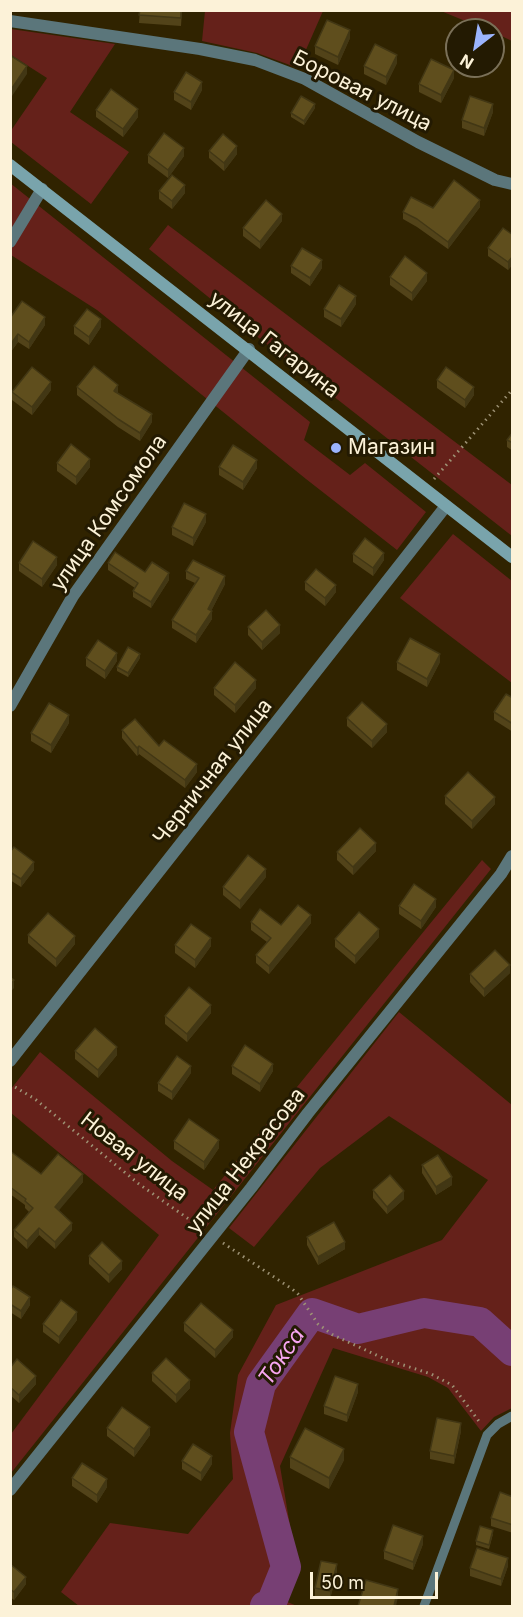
<!DOCTYPE html>
<meta charset="utf-8">
<style>
body{margin:0}
#map{position:relative;width:523px;height:1617px;overflow:hidden;background:#302300;font-family:Inter,sans-serif}
canvas{display:block}
.frame{position:absolute;inset:0;border:12px solid #fcf2d8;pointer-events:none}
.north{position:absolute;left:445px;top:18px;width:60px;height:60px;box-sizing:border-box;background:#231a02;border:2px solid #7a7058;border-radius:50%;rotate:211deg;font-size:16px;font-weight:700;line-height:24px;text-align:center;color:#fcf2d8}
.north::after{content:'';display:block;margin:auto;width:21px;height:27px;background:#9bb4fd;clip-path:polygon(50% 0,100% 100%,50% 72%,0 100%)}
.scale{position:absolute;left:310px;top:1572px;width:128px;height:27px;box-sizing:border-box;border:3px solid #fcf2d8;border-top:0;padding-left:8px;font-size:18px;line-height:21px;white-space:nowrap;color:#fcf2d8;-webkit-text-stroke:4px #231a02;paint-order:stroke}
</style>
<div id="map">
<canvas width="523" height="1617"></canvas>
<div class="frame"></div>
<div class="north">N</div>
<div class="scale">50 m</div>
</div>
<script>
const ctx = document.querySelector('canvas').getContext('2d');
ctx.lineJoin = 'round';
function fill(path, color) { ctx.fillStyle = color; ctx.fill(path, 'evenodd'); }
const toPath = rows => new Path2D(rows.map(r => 'M' + r).join(''));
function stroke(path, color, width, dash) { ctx.strokeStyle = color; ctx.lineWidth = width; ctx.lineCap = dash ? 'butt' : 'round'; ctx.setLineDash(dash || []); ctx.stroke(path); }
function label(font, color, halo, rows, align = 'center') {
  ctx.font = font + ' Inter,sans-serif'; ctx.lineWidth = 6; ctx.setLineDash([]); ctx.textBaseline = 'middle'; ctx.strokeStyle = halo; ctx.fillStyle = color; for (const [text, x, y, turn = 0] of rows) {
    ctx.save(); ctx.translate(x, y); ctx.rotate((+turn || 0) * Math.PI / 180); ctx.textAlign = isNaN(turn) ? turn : align; if (halo) ctx.strokeText(text, 0, 0); ctx.fillText(text, 0, 0); ctx.restore();
  }
}
const green = toPath([
 [205,11,205,10,323,11,298,68,257,53,202,41],
 [441,11,512,11,512,41,493,32,493,30,487,30],
 [11,29,115,44,70,112,129,152,91,204,11,142,10,132,47,78,11,55],
 [10,183,310,422,304,440,350,475,365,463,426,512,397,550,306,479,97,310,11,255],
 [168,225,512,485,512,536,259,338,149,249],
 [453,534,512,581,512,683,400,598],
 [482,860,491,869,11,1473,11,1434,159,1235,11,1113,11,1089,40,1052,172,1161,213,1190],
 [399,1012,512,1105,512,1408,494,1417,481,1431,448,1388,428,1377,333,1348,280,1466,296,1562,285,1601,297,1606,79,1606,61,1592,110,1523,188,1534,233,1479,230,1433,238,1375,276,1305,442,1240,488,1180,389,1116,320,1168,254,1247,229,1228]
]);
const river = toPath([
 [265,1606,271,1604,286,1567,249,1432,261,1384,312,1313,358,1329,424,1313,480,1322,512,1351]
]);
const path = toPath([
 [434,479,512,390],
 [10,1084,35,1099,139,1184,200,1227],
 [223,1243,292,1289,298,1294,318,1324,333,1335,385,1359,431,1374,452,1385,481,1424]
]);
const lane = toPath([
 [424,1606,487,1435,498,1424,512,1416]
]);
const street = toPath([
 [10,21,200,49,255,60,305,79,418,142,495,180,512,184],
 [10,242,42,189],
 [10,706,73,596,249,349],
 [10,1061,446,506],
 [10,1490,251,1188,308,1113,501,874,512,856]
]);
const secondary = toPath([
 [10,165,512,557]
]);
const wall = toPath([
 [140,10,182,10,181,26,139,23],
 [350,38,338,65,315,54,315,46],
 [397,63,386,85,364,74,364,66],
 [454,78,441,103,419,92,419,84],
 [202,90,191,110,174,100,174,92],
 [315,108,304,125,291,117,291,113],
 [96,110,138,117,123,137,96,117],
 [493,112,484,136,462,128,462,120],
 [209,151,237,154,224,171,209,158],
 [148,155,184,156,168,178,148,163],
 [159,191,185,193,172,209,159,199],
 [480,207,448,249,417,227,403,219,403,212,433,208],
 [282,221,260,249,243,236,243,228],
 [513,235,513,264,508,270,488,256,488,248],
 [291,266,322,268,310,286,291,273],
 [390,277,427,281,412,301,390,285],
 [356,304,341,327,324,317,324,309],
 [10,318,45,325,29,349,18,342,10,353],
 [74,326,101,327,89,345,74,334],
 [437,380,474,395,465,408,437,388],
 [77,387,118,393,152,422,140,441,118,427,77,395],
 [51,390,32,415,12,400,12,392],
 [513,432,513,451,507,447,507,440],
 [57,463,90,467,76,485,57,471],
 [219,467,257,468,243,490,219,475],
 [206,522,193,546,172,535,172,527],
 [353,554,384,560,373,576,353,562],
 [19,563,57,565,42,587,19,571],
 [108,563,145,572,169,580,151,608,133,597,133,591,135,588,108,570],
 [186,571,225,584,211,611,212,619,196,643,172,628,172,620,195,583,186,579],
 [305,582,336,592,325,606,305,590],
 [248,627,280,633,262,650,248,635],
 [86,658,117,661,105,679,86,666],
 [140,658,128,677,117,671,117,667],
 [397,662,440,662,427,687,397,670],
 [214,688,256,688,235,713,214,695],
 [513,698,513,732,494,720,494,712],
 [347,718,387,732,372,748,347,726],
 [69,723,51,753,31,741,31,733],
 [122,730,197,772,185,788,139,754,137,756,122,738],
 [445,796,495,804,472,829,445,804],
 [376,851,353,875,337,860,337,852],
 [10,852,34,870,21,887,10,880],
 [266,877,240,909,223,895,223,887],
 [399,906,436,907,421,929,399,914],
 [251,922,281,925,311,923,269,974,256,963,256,955,267,942,251,930],
 [28,935,75,944,56,967,28,943],
 [379,937,355,964,335,947,335,939],
 [175,945,211,946,195,968,175,953],
 [510,973,484,997,470,982,470,974],
 [211,1013,187,1042,165,1024,165,1016],
 [75,1051,117,1055,98,1078,75,1059],
 [232,1066,273,1071,260,1092,232,1074],
 [191,1073,172,1100,158,1091,158,1083],
 [174,1141,219,1148,204,1170,174,1149],
 [10,1151,41,1174,83,1182,58,1210,72,1230,55,1249,39,1235,27,1249,14,1237,14,1230,29,1212,25,1208,25,1205,10,1194],
 [422,1165,452,1185,436,1195,422,1173],
 [373,1190,404,1199,387,1214,373,1198],
 [307,1237,345,1249,318,1265,307,1245],
 [89,1256,122,1269,109,1283,89,1264],
 [10,1290,30,1305,21,1319,10,1312],
 [77,1320,59,1344,43,1332,43,1324],
 [184,1323,233,1337,215,1358,184,1331],
 [10,1368,36,1384,19,1403,10,1395],
 [152,1373,190,1388,176,1403,152,1381],
 [358,1392,347,1422,324,1414,324,1406],
 [107,1428,150,1435,134,1457,107,1436],
 [461,1431,454,1464,430,1459,430,1451],
 [290,1457,344,1460,329,1489,290,1468],
 [182,1461,212,1464,201,1481,182,1469],
 [72,1478,107,1487,97,1503,72,1486],
 [513,1497,513,1533,491,1526,491,1518],
 [493,1534,489,1549,476,1545,476,1541],
 [423,1544,413,1570,384,1559,384,1551],
 [10,1564,26,1584,14,1600,10,1597],
 [508,1566,501,1586,470,1576,470,1568],
 [337,1572,330,1599,315,1596,315,1588]
]);
const shadedWall = toPath([
 [350,30,350,38,338,65,338,57],
 [397,55,397,63,386,85,386,77],
 [27,66,27,74,10,99,10,91],
 [454,70,454,78,441,103,441,95],
 [202,82,202,90,191,110,191,102],
 [315,104,315,108,304,125,304,121],
 [493,104,493,112,484,136,484,128],
 [138,109,138,117,123,137,123,129],
 [237,146,237,154,224,171,224,163],
 [184,148,184,156,168,178,168,170],
 [185,185,185,193,172,209,172,201],
 [480,200,480,207,448,249,448,242],
 [282,214,282,221,260,249,260,242],
 [513,256,513,264,508,270,508,262],
 [322,260,322,268,310,286,310,278],
 [427,273,427,281,412,301,412,293],
 [356,296,356,304,341,327,341,319],
 [45,317,45,325,29,349,29,342],
 [101,319,101,327,89,345,89,337],
 [18,334,18,342,10,353,10,345],
 [51,382,51,390,32,415,32,407],
 [118,385,118,393,114,398,114,391],
 [474,387,474,395,465,408,465,400],
 [152,414,152,422,140,441,140,433],
 [90,459,90,467,76,485,76,477],
 [257,460,257,468,243,490,243,482],
 [206,514,206,522,193,546,193,538],
 [384,553,384,560,373,576,373,568],
 [57,557,57,565,42,587,42,579],
 [169,573,169,580,151,608,151,602],
 [225,576,225,584,208,617,208,609],
 [336,585,336,592,325,606,325,598],
 [212,611,212,619,196,643,196,635],
 [280,625,280,633,262,650,262,642],
 [117,653,117,661,105,679,105,671],
 [140,654,140,658,128,677,128,673],
 [440,654,440,662,427,687,427,679],
 [256,680,256,688,235,713,235,705],
 [69,715,69,723,51,753,51,745],
 [387,724,387,732,372,748,372,741],
 [139,746,139,754,137,756,137,748],
 [197,764,197,772,185,788,185,780],
 [495,797,495,804,472,829,472,821],
 [376,843,376,851,353,875,353,867],
 [34,862,34,870,21,887,21,879],
 [266,869,266,877,240,909,240,901],
 [436,899,436,907,421,929,421,921],
 [311,915,311,923,269,974,269,966],
 [379,929,379,937,355,964,355,956],
 [75,936,75,944,56,967,56,959],
 [211,938,211,946,195,968,195,960],
 [510,965,510,973,484,997,484,989],
 [14,980,14,988,10,993,10,985],
 [211,1005,211,1013,187,1042,187,1034],
 [117,1047,117,1055,98,1078,98,1070],
 [273,1064,273,1071,260,1092,260,1084],
 [191,1066,191,1073,172,1100,172,1092],
 [219,1140,219,1148,204,1170,204,1162],
 [83,1174,83,1182,55,1215,55,1207],
 [452,1177,452,1185,436,1195,436,1187],
 [404,1191,404,1199,387,1214,387,1207],
 [72,1223,72,1230,55,1249,55,1242],
 [39,1228,39,1235,27,1249,27,1241],
 [345,1242,345,1249,318,1265,318,1257],
 [122,1261,122,1269,109,1283,109,1275],
 [30,1297,30,1305,21,1319,21,1311],
 [77,1312,77,1320,59,1344,59,1337],
 [233,1330,233,1337,215,1358,215,1350],
 [36,1376,36,1384,19,1403,19,1395],
 [190,1380,190,1388,176,1403,176,1395],
 [358,1384,358,1392,347,1422,347,1415],
 [461,1423,461,1431,454,1464,454,1456],
 [150,1427,150,1435,134,1457,134,1449],
 [344,1449,344,1460,329,1489,329,1478],
 [212,1456,212,1464,201,1481,201,1473],
 [107,1479,107,1487,97,1503,97,1495],
 [423,1536,423,1544,413,1570,413,1562],
 [508,1558,508,1566,501,1586,501,1579],
 [337,1564,337,1572,330,1599,330,1591],
 [26,1577,26,1584,14,1600,14,1592],
 [398,1589,398,1597,396,1606,394,1606]
]);
const building = toPath([
 [140,10,181,10,181,18,139,15,140,10],
 [327,20,350,30,338,57,315,46,327,20],
 [375,44,397,55,386,77,364,66,375,44],
 [10,55,27,66,10,91,10,55],
 [431,59,454,70,441,95,419,84,431,59],
 [186,72,202,82,191,102,174,92,186,72],
 [111,89,138,109,123,129,96,110,111,89],
 [301,96,315,104,304,121,291,113,301,96],
 [470,96,493,104,484,128,462,120,470,96],
 [164,133,184,148,168,170,148,155,164,133],
 [223,134,237,146,224,163,209,151,223,134],
 [172,175,185,185,172,201,159,191,172,175],
 [454,180,480,200,448,242,417,219,403,212,411,197,433,208,454,180],
 [266,200,282,214,260,242,243,228,266,200],
 [503,228,513,235,513,256,508,262,488,248,503,228],
 [302,248,322,260,310,278,291,266,302,248],
 [405,256,427,273,412,293,390,277,405,256],
 [339,285,356,296,341,319,324,309,339,285],
 [22,301,45,317,29,342,18,334,10,345,10,318,22,301],
 [87,309,101,319,89,337,74,326,87,309],
 [94,366,118,385,114,391,152,414,140,433,118,419,77,387,94,366],
 [32,367,51,382,32,407,12,392,32,367],
 [446,367,474,387,465,400,437,380,446,367],
 [513,432,513,443,507,440,513,432],
 [71,444,90,459,76,477,57,463,71,444],
 [233,445,257,460,243,482,219,467,233,445],
 [184,503,206,514,193,538,172,527,184,503],
 [365,538,384,553,373,568,353,554,365,538],
 [33,541,57,557,42,579,19,563,33,541],
 [115,552,145,572,152,562,169,573,151,602,133,591,138,583,108,563,115,552],
 [193,560,225,576,208,609,212,611,196,635,172,620,199,578,186,571,193,560],
 [316,569,336,585,325,598,305,582,316,569],
 [266,610,280,625,262,642,248,627,266,610],
 [410,638,440,654,427,679,397,662,410,638],
 [98,640,117,653,105,671,86,658,98,640],
 [128,647,140,654,128,673,117,667,128,647],
 [235,662,256,680,235,705,214,688,235,662],
 [506,694,513,698,513,724,494,712,506,694],
 [362,702,387,724,372,741,347,718,362,702],
 [49,703,69,715,51,745,31,733,49,703],
 [135,719,159,746,164,740,197,764,185,780,139,746,137,748,122,730,135,719],
 [468,772,495,797,472,821,445,796,468,772],
 [360,828,376,843,353,867,337,852,360,828],
 [14,847,34,862,21,879,10,872,10,852,14,847],
 [248,855,266,869,240,901,223,887,248,855],
 [414,884,436,899,421,921,399,906,414,884],
 [298,905,311,915,269,966,256,955,271,938,251,922,260,909,281,925,298,905],
 [359,912,379,929,355,956,335,939,359,912],
 [48,913,75,936,56,959,28,935,48,913],
 [191,924,211,938,195,960,175,945,191,924],
 [495,950,510,965,484,989,470,974,495,950],
 [10,977,14,980,10,985,10,977],
 [189,987,211,1005,187,1034,165,1016,189,987],
 [95,1028,117,1047,98,1070,75,1051,95,1028],
 [245,1045,273,1064,260,1084,232,1066,245,1045],
 [177,1056,191,1066,172,1092,158,1083,177,1056],
 [189,1119,219,1140,204,1162,174,1141,189,1119],
 [10,1151,41,1174,58,1154,83,1174,55,1207,72,1223,55,1242,39,1228,27,1241,14,1230,33,1208,25,1201,26,1199,10,1187,10,1151],
 [438,1155,452,1177,436,1187,422,1165,438,1155],
 [390,1175,404,1191,387,1207,373,1190,390,1175],
 [334,1222,345,1242,318,1257,307,1237,334,1222],
 [102,1242,122,1261,109,1275,89,1256,102,1242],
 [13,1286,30,1297,21,1311,10,1304,10,1290,13,1286],
 [61,1300,77,1312,59,1337,43,1324,61,1300],
 [201,1303,233,1330,215,1350,184,1323,201,1303],
 [166,1358,190,1380,176,1395,152,1373,166,1358],
 [17,1359,36,1376,19,1395,10,1387,10,1368,17,1359],
 [335,1376,358,1384,347,1415,324,1406,335,1376],
 [122,1407,150,1427,134,1449,107,1428,122,1407],
 [437,1418,461,1423,454,1456,430,1451,437,1418],
 [305,1428,344,1449,329,1478,290,1457,305,1428],
 [193,1444,212,1456,201,1473,182,1461,193,1444],
 [82,1463,107,1479,97,1495,72,1478,82,1463],
 [500,1492,513,1497,513,1525,491,1518,500,1492],
 [393,1525,423,1536,413,1562,384,1551,393,1525],
 [480,1526,493,1530,489,1545,476,1541,480,1526],
 [477,1548,508,1558,501,1579,470,1568,477,1548],
 [321,1561,337,1564,330,1591,315,1588,321,1561],
 [10,1564,26,1577,14,1592,10,1589,10,1564],
 [366,1580,398,1589,394,1606,358,1606,366,1580]
]);
const markers = [
 [336,448,6,"#9bb4fd"]
];
const streetNames = [
 ["Боровая улица",362,91,27],
 ["улица Гагарина",274,345,38],
 ["улица Комсомола",109,513,-55],
 ["Черничная улица",213,772,-52],
 ["Новая улица",134,1157,38],
 ["улица Некрасова",246,1161,-52]
];
const poiNames = [
 ["Магазин",348,448]
];
const waterNames = [
 ["Токса",282,1357,-56]
];
fill(green, '#65211a');
stroke(river, '#773f74', 30);
stroke(path, '#9e9375', 3, [1.5, 4.5]);
stroke(lane, '#5b767b', 9);
stroke(street, '#5b767b', 12);
stroke(secondary, '#79a4ac', 12);
fill(wall, '#524319');
fill(shadedWall, '#423714');
fill(building, '#5f4e1d');
stroke(building, '#423714', 1.5);
for (const [x, y, r, color] of markers) { const dot = new Path2D(); dot.arc(x, y, r, 0, 2 * Math.PI); ctx.fillStyle = color; ctx.fill(dot); stroke(dot, '#231a02', 2); }
label('21px', '#fcf2d8', '#231a02', streetNames);
label('21px', '#fcf2d8', '#231a02', poiNames, 'left');
label('italic 22px', '#f8a6f2', '#231a02', waterNames);
</script>
